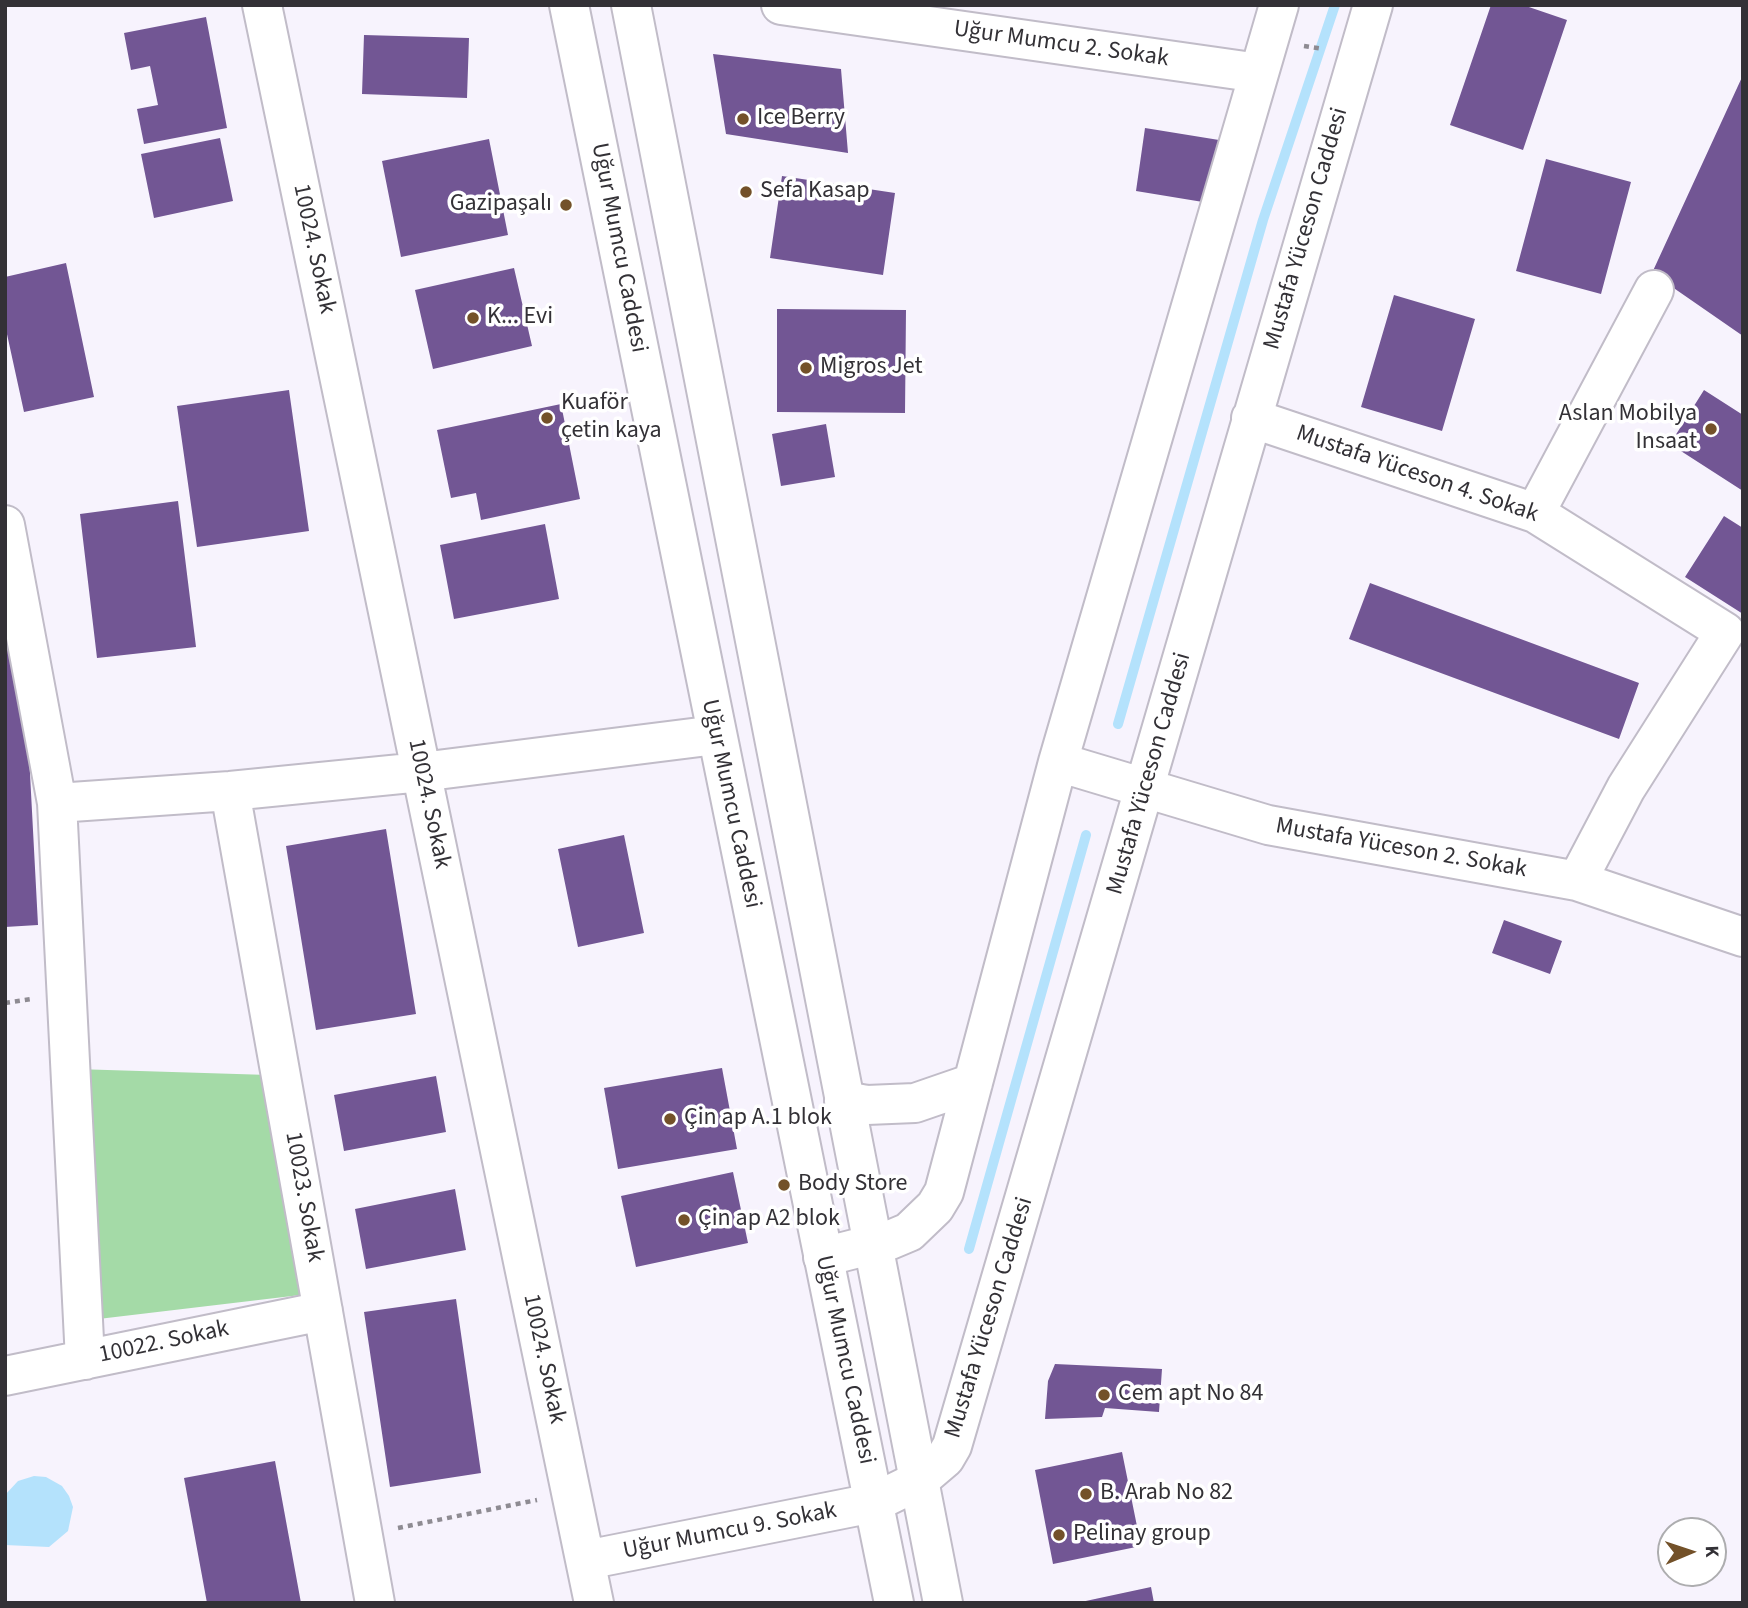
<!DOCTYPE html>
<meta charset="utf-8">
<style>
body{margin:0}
#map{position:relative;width:1748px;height:1608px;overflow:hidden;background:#f7f3fd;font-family:"Source Sans 3",sans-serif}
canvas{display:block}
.frame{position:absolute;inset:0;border:7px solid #333136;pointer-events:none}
.north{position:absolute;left:1657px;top:1517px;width:70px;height:70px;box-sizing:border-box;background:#fff;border:2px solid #adadaf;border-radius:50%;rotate:88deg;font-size:19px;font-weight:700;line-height:28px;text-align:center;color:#333136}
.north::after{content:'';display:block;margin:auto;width:24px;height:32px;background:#735129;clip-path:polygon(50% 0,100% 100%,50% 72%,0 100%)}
</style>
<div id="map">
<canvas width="1748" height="1608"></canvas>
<div class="frame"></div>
<div class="north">K</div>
</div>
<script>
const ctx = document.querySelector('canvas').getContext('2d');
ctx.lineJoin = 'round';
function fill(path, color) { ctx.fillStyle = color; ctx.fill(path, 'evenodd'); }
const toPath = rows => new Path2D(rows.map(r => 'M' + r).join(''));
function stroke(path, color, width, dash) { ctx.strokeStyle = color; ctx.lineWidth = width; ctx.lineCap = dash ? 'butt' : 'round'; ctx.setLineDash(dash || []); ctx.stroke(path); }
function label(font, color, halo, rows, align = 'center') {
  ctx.font = font + ' "Source Sans 3",sans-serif'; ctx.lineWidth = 7; ctx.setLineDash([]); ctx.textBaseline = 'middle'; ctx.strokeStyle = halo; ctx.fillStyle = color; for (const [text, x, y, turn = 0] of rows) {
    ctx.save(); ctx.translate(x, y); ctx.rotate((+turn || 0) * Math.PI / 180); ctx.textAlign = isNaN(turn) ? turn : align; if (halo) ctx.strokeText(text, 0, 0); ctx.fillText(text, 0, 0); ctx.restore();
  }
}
const green = toPath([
 [75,1069,269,1075,309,1294,90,1320]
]);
const water = toPath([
 [34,1476,46,1477,62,1486,69,1496,73,1507,68,1531,49,1547,5,1545,5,1495,18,1481]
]);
const stream = toPath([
 [1118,724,1263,220,1335,5],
 [969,1249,1086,835]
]);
const building = toPath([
 [1491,5,1523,5,1567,20,1523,150,1450,125],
 [206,17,227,128,144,144,137,109,158,105,150,66,131,70,124,33],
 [364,35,469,38,467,98,362,94],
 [713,54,841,69,848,153,726,134],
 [1743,75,1743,336,1652,273],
 [1145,128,1219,140,1209,203,1136,191],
 [220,138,233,201,154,218,141,154],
 [489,139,508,235,401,257,382,161],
 [1546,159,1631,182,1601,294,1516,271],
 [782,176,895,193,883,275,770,258],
 [66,263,94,397,24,412,5,325,5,277],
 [514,268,532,346,433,369,415,290],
 [1394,295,1475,319,1442,431,1361,407],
 [777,309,906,310,905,413,777,412],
 [289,390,309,531,197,547,177,406],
 [1704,390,1743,415,1743,491,1670,444],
 [561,404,580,499,481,520,476,493,451,498,437,430],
 [826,424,835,477,781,486,772,434],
 [178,501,196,647,97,658,80,514],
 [1724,516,1743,528,1743,614,1685,577],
 [545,524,559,599,454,619,440,545],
 [1370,583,1639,683,1619,739,1349,639],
 [23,641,38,925,5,927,5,642],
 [386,829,416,1014,316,1030,286,846],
 [624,835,644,933,578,947,558,849],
 [1504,920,1562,941,1550,974,1492,953],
 [722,1068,737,1149,618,1169,604,1088],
 [436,1076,446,1132,344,1151,334,1095],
 [733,1172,748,1243,636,1267,621,1196],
 [455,1189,466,1250,366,1269,355,1209],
 [456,1299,481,1473,390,1487,364,1312],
 [1055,1364,1162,1369,1159,1412,1105,1408,1102,1417,1045,1419,1048,1381],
 [1122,1452,1141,1546,1053,1564,1035,1470],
 [275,1461,301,1603,207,1603,184,1478],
 [1151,1587,1154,1603,1081,1603,1081,1602]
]);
const path = toPath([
 [1304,46,1323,49],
 [5,1003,32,999],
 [398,1528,537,1500]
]);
const minor = toPath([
 [262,5,594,1603],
 [781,5,1259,73],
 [1251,418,1535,513,1725,632,1626,788,1577,881],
 [1535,513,1654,290],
 [5,525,57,803,230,791,421,772,716,735],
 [1058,762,1268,825,1577,881,1743,937],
 [230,791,375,1603],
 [57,803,85,1360],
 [844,1101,867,1105,915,1103,973,1083],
 [823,1257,890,1240,909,1232,935,1207,944,1192,1058,762,1279,5],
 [5,1376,323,1311],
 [586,1560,873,1503,918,1481,945,1458,952,1446,1373,5]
]);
const major = toPath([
 [569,5,894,1603],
 [631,5,943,1603]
]);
const markers = [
 [743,119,7,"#735129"],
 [746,192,7,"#735129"],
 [566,205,7,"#735129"],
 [473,318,7,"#735129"],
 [806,368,7,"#735129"],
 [547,418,7,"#735129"],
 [1711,429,7,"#735129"],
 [670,1119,7,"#735129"],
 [784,1185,7,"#735129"],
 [684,1220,7,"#735129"],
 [1104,1395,7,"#735129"],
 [1086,1494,7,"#735129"],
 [1059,1535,7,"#735129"]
];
const streetNames = [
 ["Uğur Mumcu 2. Sokak",1061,45,8],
 ["Mustafa Yüceson Caddesi",1307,229,-74],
 ["Uğur Mumcu Caddesi",618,248,79],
 ["10024. Sokak",313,249,78],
 ["Mustafa Yüceson 4. Sokak",1417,475,19],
 ["Mustafa Yüceson Caddesi",1150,774,-74],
 ["10024. Sokak",428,804,78],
 ["Uğur Mumcu Caddesi",730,804,78],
 ["Mustafa Yüceson 2. Sokak",1401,849,10],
 ["10023. Sokak",303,1197,80],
 ["Mustafa Yüceson Caddesi",990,1318,-73],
 ["10022. Sokak",164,1343,-12],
 ["10024. Sokak",543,1359,78],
 ["Uğur Mumcu Caddesi",844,1360,78],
 ["Uğur Mumcu 9. Sokak",730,1532,-11]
];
const poiNames = [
 ["Ice Berry",757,119],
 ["Sefa Kasap",760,192],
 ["Gazipaşalı",552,205,"right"],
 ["K... Evi",487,318],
 ["Migros Jet",820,368],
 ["Kuaför",561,404],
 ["çetin kaya",561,432],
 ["Aslan Mobilya",1697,415,"right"],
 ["Insaat",1697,443,"right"],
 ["Çin ap A.1 blok",684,1119],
 ["Body Store",798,1185],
 ["Çin ap A2 blok",698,1220],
 ["Cem apt No 84",1118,1395],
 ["B. Arab No 82",1100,1494],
 ["Pelinay group",1073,1535]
];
fill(green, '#a4daa7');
fill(water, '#b4e2fc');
stroke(stream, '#b4e2fc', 10);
fill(building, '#725694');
stroke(minor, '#c1bcc8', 42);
stroke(major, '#c1bcc8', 42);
stroke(path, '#8e8b92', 4.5, [5, 5]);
stroke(minor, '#fff', 38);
stroke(major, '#fff', 38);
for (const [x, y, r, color] of markers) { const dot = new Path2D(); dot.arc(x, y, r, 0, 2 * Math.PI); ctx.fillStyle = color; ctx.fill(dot); stroke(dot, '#fff', 2.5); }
label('24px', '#333136', '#fff', streetNames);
label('24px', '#333136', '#fff', poiNames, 'left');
</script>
